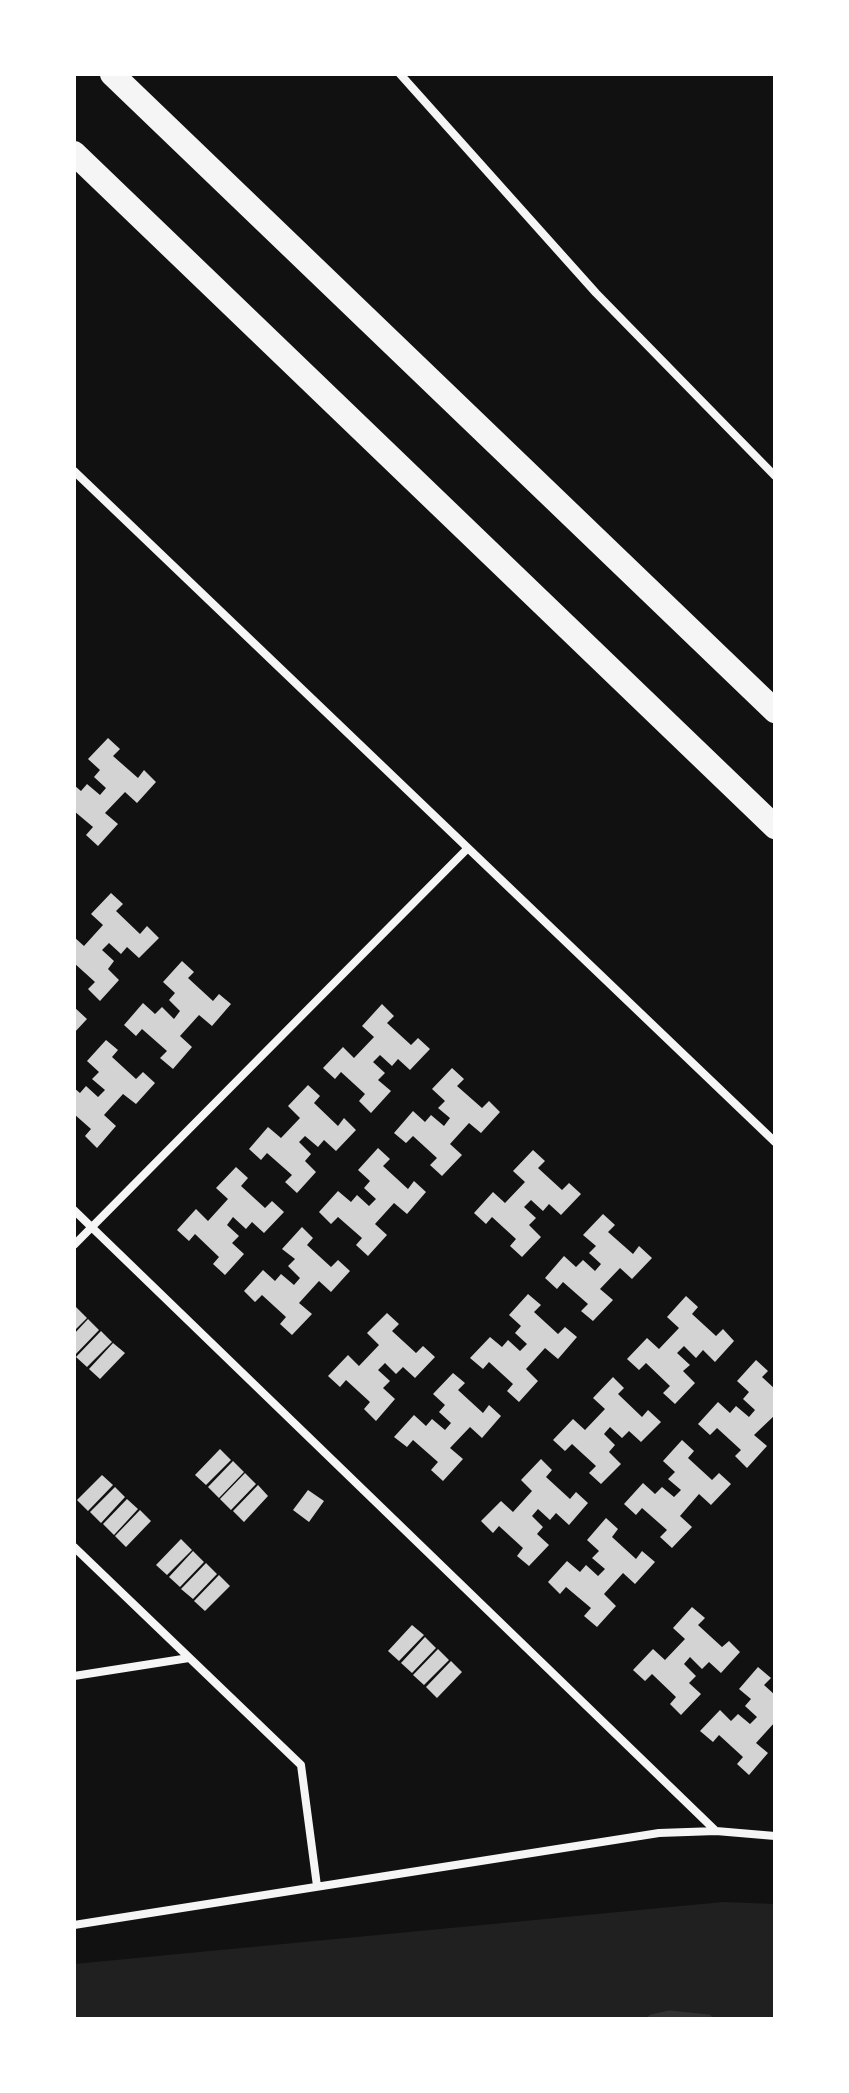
<!DOCTYPE html>
<style>
body{margin:0}
#map{position:relative;width:849px;height:2093px;overflow:hidden;background:#111;font-family:Karla,sans-serif}
canvas{display:block}
.frame{position:absolute;inset:0;border:76px solid #fff;pointer-events:none}
</style>
<div id="map">
<canvas width="849" height="2093"></canvas>
<div class="frame"></div>
</div>
<script>
const ctx = document.querySelector('canvas').getContext('2d');
ctx.lineJoin = 'round';
function fill(path, color) { ctx.fillStyle = color; ctx.fill(path, 'evenodd'); }
const toPath = rows => new Path2D(rows.map(r => 'M' + r).join(''));
function stroke(path, color, width, dash) { ctx.strokeStyle = color; ctx.lineWidth = width; ctx.lineCap = dash ? 'butt' : 'round'; ctx.setLineDash(dash || []); ctx.stroke(path); }
const green = toPath([
 [723,1902,775,1904,775,2019,74,2019,74,1964]
]);
const stream = toPath([
 [652,2019,670,2015,708,2019]
]);
const building = toPath([
 [108,738,120,749,113,756,138,778,144,770,156,782,137,803,125,792,105,813,118,824,98,846,86,835,93,827,74,811,74,785,81,791,87,784,100,795,106,788,94,777,100,770,88,759],
 [111,893,123,904,116,911,140,934,147,926,159,938,139,958,127,947,121,954,109,943,102,950,114,961,108,969,119,980,100,1001,88,989,95,982,74,963,74,937,84,946,103,925,91,914],
 [182,961,194,972,188,978,213,1001,219,994,231,1004,212,1026,199,1015,180,1036,192,1047,173,1069,160,1058,167,1051,142,1029,136,1036,124,1025,143,1003,155,1014,162,1007,174,1019,180,1011,169,1000,175,993,163,982],
 [382,1004,394,1016,387,1023,411,1045,418,1038,430,1049,410,1070,398,1059,392,1066,380,1055,373,1062,385,1073,378,1080,391,1091,371,1113,359,1101,365,1094,341,1072,335,1079,323,1068,343,1047,354,1058,374,1037,362,1026],
 [74,1007,87,1019,74,1033],
 [106,1040,118,1050,112,1057,136,1079,143,1072,155,1083,136,1104,123,1094,104,1115,116,1126,97,1148,85,1136,91,1129,74,1114,74,1088,80,1093,86,1086,98,1097,105,1090,92,1079,99,1072,87,1061],
 [452,1068,464,1079,457,1086,482,1108,489,1101,500,1112,481,1133,469,1123,450,1144,462,1155,442,1176,430,1165,437,1158,413,1136,406,1143,394,1133,413,1111,425,1122,431,1115,444,1126,450,1118,438,1108,445,1101,432,1089],
 [308,1085,320,1096,314,1103,338,1126,344,1118,356,1130,336,1151,324,1140,318,1147,305,1136,299,1142,311,1154,305,1161,316,1172,297,1193,285,1182,292,1175,267,1153,261,1160,249,1149,268,1127,281,1138,300,1118,288,1106],
 [378,1148,390,1159,383,1166,408,1189,414,1181,426,1192,407,1214,394,1203,375,1224,387,1235,368,1256,356,1245,362,1238,338,1217,331,1224,319,1212,338,1191,351,1202,357,1195,369,1206,376,1199,364,1188,370,1181,358,1170],
 [533,1150,545,1161,538,1168,562,1190,569,1183,581,1194,561,1215,549,1204,543,1211,531,1200,524,1207,536,1218,529,1225,541,1237,522,1257,510,1246,516,1239,492,1217,486,1224,474,1213,493,1192,505,1203,525,1182,513,1171],
 [236,1167,248,1178,241,1186,265,1208,272,1201,284,1212,264,1233,252,1222,246,1229,233,1217,227,1225,239,1236,232,1243,244,1254,225,1275,213,1264,219,1257,195,1234,189,1241,177,1230,196,1209,208,1221,228,1199,216,1188],
 [603,1214,615,1225,608,1232,633,1254,639,1246,652,1258,632,1279,620,1268,600,1289,613,1300,593,1321,581,1311,588,1304,563,1282,557,1289,545,1278,564,1256,576,1267,583,1260,595,1271,601,1264,589,1253,596,1246,583,1235],
 [302,1227,313,1238,307,1245,331,1267,338,1260,350,1271,331,1292,319,1281,299,1303,312,1314,292,1335,280,1324,286,1317,262,1295,255,1302,244,1291,263,1270,275,1281,281,1274,294,1285,300,1278,288,1266,295,1259,282,1249],
 [528,1294,541,1305,534,1312,558,1334,565,1327,577,1337,558,1359,545,1348,526,1369,538,1381,519,1402,507,1391,513,1384,489,1362,483,1369,470,1358,490,1337,502,1347,508,1340,520,1351,527,1344,515,1333,521,1326,509,1315],
 [686,1296,698,1307,692,1314,716,1336,723,1329,734,1341,715,1362,703,1350,696,1358,684,1346,677,1353,690,1365,683,1371,695,1383,675,1404,663,1393,670,1386,646,1363,639,1370,627,1359,647,1338,659,1349,679,1328,667,1317],
 [76,1307,87,1318,74,1331,74,1309],
 [387,1313,399,1324,392,1331,416,1353,423,1346,435,1357,415,1378,403,1367,396,1374,385,1363,378,1370,390,1381,383,1388,395,1399,376,1421,364,1409,370,1402,346,1380,340,1387,328,1376,348,1355,359,1366,379,1345,367,1333],
 [88,1319,99,1330,74,1356,74,1334],
 [101,1331,112,1342,87,1367,76,1357],
 [113,1343,125,1353,100,1379,89,1369],
 [756,1360,768,1371,762,1377,775,1389,775,1415,754,1435,767,1446,747,1468,735,1456,741,1450,717,1428,710,1435,698,1424,718,1402,730,1413,736,1406,749,1417,755,1410,743,1399,749,1392,737,1381],
 [453,1373,465,1383,458,1390,483,1413,489,1405,501,1416,482,1438,470,1427,450,1448,463,1459,443,1481,431,1470,438,1462,413,1440,407,1447,394,1437,414,1415,426,1426,432,1419,445,1430,451,1423,439,1412,445,1405,433,1394],
 [613,1377,624,1388,618,1394,642,1417,648,1410,661,1422,641,1442,629,1431,622,1438,610,1427,604,1434,615,1445,609,1452,621,1464,601,1484,589,1473,596,1466,572,1444,565,1451,553,1440,573,1419,585,1430,605,1409,593,1398],
 [682,1440,694,1451,688,1458,712,1480,719,1473,731,1484,711,1505,699,1494,680,1516,692,1527,672,1548,660,1537,667,1530,642,1508,636,1515,624,1504,643,1483,655,1494,662,1487,674,1497,681,1490,668,1479,675,1472,663,1461],
 [220,1449,231,1460,206,1485,195,1475],
 [541,1459,552,1470,546,1477,570,1499,576,1492,588,1503,569,1525,556,1513,550,1520,538,1509,532,1516,543,1527,537,1534,549,1545,529,1566,517,1556,523,1548,499,1526,493,1533,481,1521,501,1501,513,1512,532,1491,521,1480],
 [233,1461,244,1472,219,1498,208,1487],
 [245,1473,256,1484,231,1510,220,1499],
 [102,1475,113,1485,88,1511,77,1500],
 [258,1485,268,1496,244,1522,233,1511],
 [115,1487,125,1497,101,1523,90,1512],
 [308,1490,324,1501,309,1522,293,1510],
 [127,1499,138,1509,114,1535,103,1524],
 [140,1510,151,1521,126,1547,115,1536],
 [606,1518,618,1529,612,1537,636,1559,642,1551,655,1562,635,1584,623,1573,604,1594,616,1606,597,1627,584,1616,591,1608,566,1587,560,1594,548,1582,567,1561,580,1572,586,1565,598,1576,605,1569,592,1558,599,1551,587,1540],
 [181,1539,192,1550,167,1575,156,1565],
 [193,1551,204,1562,180,1587,169,1577],
 [206,1563,217,1574,193,1599,181,1589],
 [219,1575,230,1586,205,1611,194,1601],
 [692,1607,705,1618,698,1625,722,1647,729,1641,740,1652,721,1673,709,1662,702,1669,690,1657,684,1664,696,1676,689,1683,701,1694,681,1715,670,1704,676,1697,652,1674,645,1681,633,1670,653,1649,665,1660,685,1639,673,1628],
 [412,1625,424,1635,399,1661,388,1651],
 [425,1637,436,1648,412,1673,401,1663],
 [438,1649,449,1660,424,1685,413,1675],
 [451,1661,462,1672,437,1698,426,1687],
 [758,1667,771,1678,764,1685,775,1695,775,1722,756,1743,768,1753,749,1775,737,1764,743,1757,719,1735,713,1742,700,1731,720,1710,731,1721,738,1714,750,1724,757,1717,745,1706,751,1699,739,1689]
]);
const minor = toPath([
 [400,74,596,293,775,476],
 [74,471,775,1142],
 [74,1210,716,1831],
 [74,1245,468,848],
 [74,1547,301,1765,317,1886],
 [74,1676,189,1658],
 [74,1925,659,1833,716,1831,775,1836]
]);
const motorway = toPath([
 [112,74,775,711],
 [74,153,775,827]
]);
fill(green, '#202020');
stroke(stream, '#333', 9);
fill(building, '#d3d3d3');
stroke(minor, '#f5f5f5', 8);
stroke(motorway, '#f5f5f5', 24);
</script>
